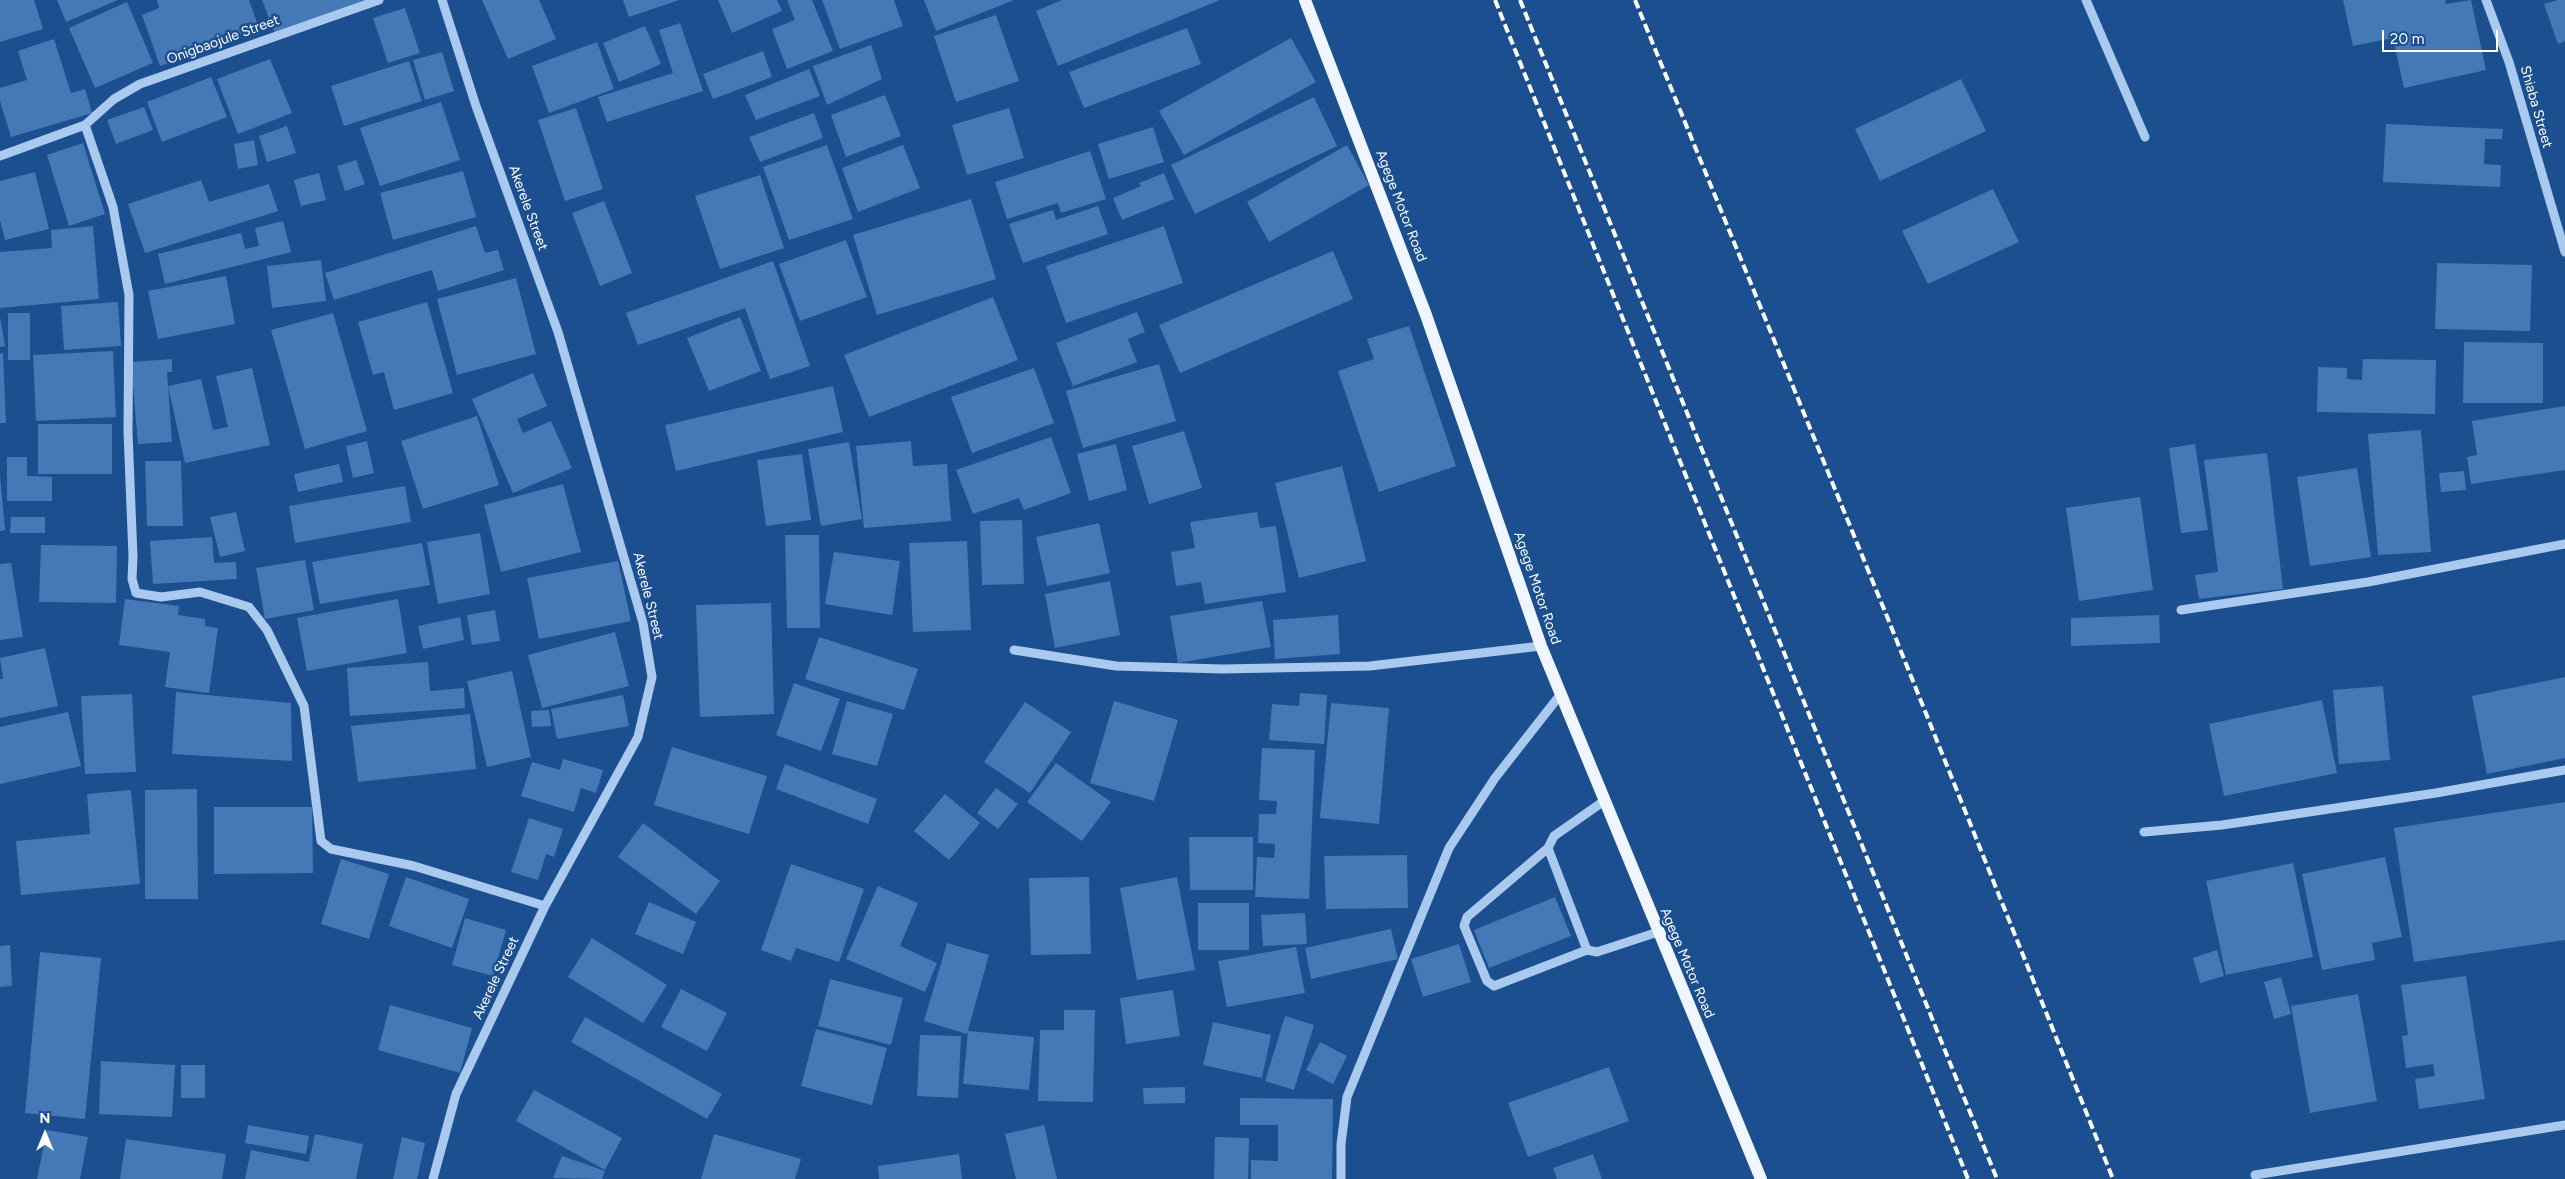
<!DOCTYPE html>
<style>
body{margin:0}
#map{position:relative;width:2565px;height:1179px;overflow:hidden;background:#1b4f8f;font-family:Figtree,sans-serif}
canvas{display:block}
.north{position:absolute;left:20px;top:1109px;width:50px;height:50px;-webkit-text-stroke:4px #1b4f8f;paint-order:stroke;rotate:0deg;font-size:14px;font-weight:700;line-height:20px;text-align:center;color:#fff}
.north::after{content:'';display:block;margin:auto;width:18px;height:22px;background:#fff;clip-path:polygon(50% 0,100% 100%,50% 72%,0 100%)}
.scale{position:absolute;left:2382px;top:30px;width:116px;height:22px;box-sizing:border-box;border:2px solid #fff;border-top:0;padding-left:6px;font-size:15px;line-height:18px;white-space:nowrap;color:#fff;-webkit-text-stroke:4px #1b4f8f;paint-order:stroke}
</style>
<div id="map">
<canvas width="2565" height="1179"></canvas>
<div class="north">N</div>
<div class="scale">20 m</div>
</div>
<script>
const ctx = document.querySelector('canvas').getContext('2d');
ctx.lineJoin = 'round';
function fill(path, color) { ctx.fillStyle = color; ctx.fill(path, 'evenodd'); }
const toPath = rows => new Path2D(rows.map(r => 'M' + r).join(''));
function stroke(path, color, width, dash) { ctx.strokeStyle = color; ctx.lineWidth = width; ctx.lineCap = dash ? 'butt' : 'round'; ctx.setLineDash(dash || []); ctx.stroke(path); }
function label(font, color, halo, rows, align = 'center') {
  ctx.font = font + ' Figtree,sans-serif'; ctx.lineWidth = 5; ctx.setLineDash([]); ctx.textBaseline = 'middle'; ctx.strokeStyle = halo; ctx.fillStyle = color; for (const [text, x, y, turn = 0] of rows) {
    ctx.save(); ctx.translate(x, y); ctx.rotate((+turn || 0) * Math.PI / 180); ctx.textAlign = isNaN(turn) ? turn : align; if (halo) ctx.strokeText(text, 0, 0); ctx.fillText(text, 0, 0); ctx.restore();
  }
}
const building = toPath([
 [0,0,34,0,43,29,0,42],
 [57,0,118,0,66,22],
 [157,0,249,0,260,31,160,66,142,15,159,8],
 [262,0,366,0,275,34],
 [482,0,539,0,556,39,508,59],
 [623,0,679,0,629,17],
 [718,0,777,0,782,11,732,33],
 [787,0,812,0,833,51,787,69,772,29,795,20],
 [822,0,894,0,903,26,840,49],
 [924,0,1014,0,936,31],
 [1062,0,1220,0,1058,66,1036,11],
 [2343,0,2445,0,2446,4,2471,0,2486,70,2404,88,2393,38,2353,46],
 [2558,0,2565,0,2565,41,2558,44,2544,4],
 [127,2,153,63,95,88,69,28],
 [405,8,420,53,388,63,373,18],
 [996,15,1019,81,956,102,934,36],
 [680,23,703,91,607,122,598,97,673,73,659,30],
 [645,26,661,64,619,82,603,43],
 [1187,28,1201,64,1084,108,1069,72],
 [1291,38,1316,82,1184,155,1159,111],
 [54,39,71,93,85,89,92,113,11,137,0,101,0,88,27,80,18,51],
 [597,42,614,89,549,113,532,66],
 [871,45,882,79,827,105,813,66],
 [763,51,772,77,713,99,703,74],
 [442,52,454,91,425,100,413,60],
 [270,59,292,113,238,134,217,79],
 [409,61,422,101,344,126,331,86],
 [809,69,820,96,756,120,745,95],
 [211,77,227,117,162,142,147,102],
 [1961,79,1986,131,1880,181,1855,129],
 [885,95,901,136,846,157,831,115],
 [1314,97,1337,146,1195,214,1171,165],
 [441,102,460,160,380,186,360,128],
 [144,107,153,130,116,144,107,120],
 [576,108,603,189,565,201,538,120],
 [1009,108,1024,158,967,175,952,125],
 [814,113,823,138,760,162,749,137],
 [2386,124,2503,129,2502,139,2485,139,2484,164,2501,165,2500,187,2383,182],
 [287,126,296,153,267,162,259,136],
 [1153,127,1164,162,1109,179,1098,144],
 [254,140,258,165,238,169,234,144],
 [83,143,105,214,69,226,47,155],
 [827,145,853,219,789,240,763,167],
 [903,145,920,188,858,212,842,168],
 [1347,145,1369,185,1269,242,1247,202],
 [1090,151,1106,199,1061,213,1058,203,1007,219,995,182],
 [356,160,365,184,345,191,337,166],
 [463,171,476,217,393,240,380,193],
 [35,172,49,229,5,240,0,220,0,181],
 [319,173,326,200,301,206,294,180],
 [1164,173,1174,199,1122,220,1113,198,1141,186,1139,183],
 [760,175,784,248,720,269,695,196],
 [201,180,209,202,269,184,278,211,145,253,128,204],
 [1993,189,2019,242,1928,284,1902,231],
 [971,199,996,279,877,315,853,235],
 [604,201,632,273,600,286,572,213],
 [1098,206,1108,234,1023,263,1009,224,1053,210,1056,220],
 [283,221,291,252,165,284,158,254,241,233,245,249,259,246,255,228],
 [93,226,99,299,0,308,0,252,52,248,51,230],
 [476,226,485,253,498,250,504,270,438,291,432,270,334,300,325,273],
 [1164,226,1183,283,1066,323,1046,266],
 [846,240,867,297,800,321,779,264],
 [1333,251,1353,299,1180,373,1159,325],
 [321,260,326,301,272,308,267,266],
 [773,261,810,366,770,379,745,308,638,345,626,313],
 [2437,263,2532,265,2530,331,2435,329],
 [226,276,235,324,158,339,148,291],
 [516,278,536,354,457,375,437,299],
 [993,297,1018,360,869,417,844,355],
 [118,302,121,346,64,350,61,306],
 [427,302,453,393,394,410,384,372,373,375,358,322],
 [1137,312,1145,332,1128,339,1137,362,1073,386,1056,343],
 [8,313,30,313,30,360,8,360],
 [333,313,367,431,305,449,271,330],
 [0,317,5,346,0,347],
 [740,317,761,371,709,391,687,338],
 [1409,326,1456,466,1379,492,1338,371,1374,359,1367,339],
 [2464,342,2543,343,2543,403,2463,403],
 [113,351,116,417,36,421,33,355],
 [3,353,6,423,0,423,0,354],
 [172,359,172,372,167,372,172,442,138,444,131,362],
 [2363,359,2436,360,2435,414,2317,412,2318,367,2347,368,2347,379,2362,380],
 [1159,364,1176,421,1083,448,1066,391],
 [252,368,270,445,185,463,168,386,201,379,213,430,228,427,216,376],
 [1034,368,1054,423,972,453,951,397],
 [533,373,547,406,517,419,523,433,551,421,572,468,513,493,472,399],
 [833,386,843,432,676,471,665,425],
 [2565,406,2565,470,2471,484,2467,457,2477,455,2472,421],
 [477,416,499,485,423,509,401,441],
 [38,424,112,424,112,474,38,474],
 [2421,430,2431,552,2378,555,2368,434],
 [1184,431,1202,488,1149,504,1132,446],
 [1051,437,1071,493,1024,510,1019,498,973,514,956,470],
 [367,441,374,473,353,478,346,446],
 [911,441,913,466,947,464,951,521,864,528,856,446],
 [849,442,862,519,821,526,808,449],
 [1116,444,1127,490,1089,501,1077,454],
 [2195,444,2208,530,2181,533,2169,448],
 [2267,453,2283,589,2199,599,2195,575,2218,572,2204,460],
 [802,454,811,520,766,526,757,460],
 [7,457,27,457,27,476,52,477,52,501,7,501],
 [145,461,181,461,183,526,147,526],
 [339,464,343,482,298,492,294,474],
 [1342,466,1366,561,1299,578,1275,483],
 [2357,468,2371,557,2310,566,2297,477],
 [2464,471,2466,490,2441,492,2439,473],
 [0,475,5,530,0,531],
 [563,484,581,552,501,572,484,505],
 [405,486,411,522,295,543,289,506],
 [2140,497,2153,590,2079,601,2066,508],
 [236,512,245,551,220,557,210,517],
 [1257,512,1260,528,1276,526,1286,592,1205,604,1201,582,1176,586,1171,552,1195,548,1190,522],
 [11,517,45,517,45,533,10,533],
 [1022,520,1024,584,982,585,980,521],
 [1099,523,1110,573,1047,586,1036,537],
 [480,533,490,594,438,604,427,542],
 [785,535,819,535,820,628,787,628],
 [212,537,214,563,236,562,237,579,153,584,150,541],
 [967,541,971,630,913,632,909,543],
 [422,543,430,585,320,604,312,562],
 [41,545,117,546,116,603,39,602],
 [834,552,900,561,892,615,825,604],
 [305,560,314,610,265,619,256,568],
 [618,561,631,621,539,639,527,578],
 [11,563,23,637,0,640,0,564],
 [1110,581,1120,635,1055,648,1045,594],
 [125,599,179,606,178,615,205,619,205,626,218,628,209,693,165,687,170,652,119,645],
 [398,599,407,653,307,671,297,618],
 [1262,601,1271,647,1178,663,1170,616],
 [771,603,774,714,700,717,696,605],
 [495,610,500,641,472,645,467,615],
 [1338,615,1340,654,1275,659,1273,620],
 [2159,615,2160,643,2071,646,2071,618],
 [460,617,464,640,423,649,418,626],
 [615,632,629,686,542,708,528,655],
 [819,637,918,669,904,710,805,679],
 [45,648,58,706,0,718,0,679,3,679,0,658],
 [428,662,430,691,464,688,465,708,350,716,347,668],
 [512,671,531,757,487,767,467,681],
 [2565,677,2565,758,2487,774,2472,696],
 [794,683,840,699,821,751,776,735],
 [2383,686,2390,760,2339,764,2333,690],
 [176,692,291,703,292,761,172,754],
 [1300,693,1327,695,1324,744,1269,740,1272,704,1299,706],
 [132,694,136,772,85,774,81,696],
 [623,695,629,726,557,739,551,709],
 [2322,700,2337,773,2224,796,2209,724],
 [847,701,893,714,877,766,832,754],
 [1114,701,1178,720,1154,801,1090,783],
 [1025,702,1071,732,1030,793,984,762],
 [1331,703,1389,708,1379,824,1320,818],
 [549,710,551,726,532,727,531,711],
 [68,712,81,766,0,784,0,727],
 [470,714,476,769,358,782,351,726],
 [672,747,767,776,749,834,654,805],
 [1262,748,1315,750,1309,899,1255,897,1257,857,1274,858,1275,844,1258,843,1259,814,1276,814,1277,801,1259,800],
 [563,759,603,770,596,793,581,788,574,812,521,796,532,762,560,770],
 [1056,763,1111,802,1082,841,1027,802],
 [785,764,877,799,868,824,776,789],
 [996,788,1018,804,998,829,977,813],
 [197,789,198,899,145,899,145,790],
 [131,790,140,884,21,895,16,841,90,834,87,794],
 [945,794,980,823,949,860,914,831],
 [2565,802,2565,940,2414,962,2394,828],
 [214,807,312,807,313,873,214,874],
 [529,818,563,829,554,857,546,854,538,880,511,872],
 [643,823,720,881,696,914,618,857],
 [1189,837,1253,837,1253,890,1190,890],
 [1407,855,1408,908,1326,909,1324,856],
 [2385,857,2402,937,2372,943,2375,960,2322,970,2302,874],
 [341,859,389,874,369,939,321,924],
 [2293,863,2313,957,2226,975,2206,881],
 [791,864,864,889,839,962,796,948,791,961,761,950],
 [406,877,469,899,452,948,389,926],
 [1089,877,1091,954,1031,955,1029,878],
 [1177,877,1195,970,1137,980,1120,888],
 [878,886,918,903,900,946,937,963,925,992,846,959],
 [1555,897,1571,936,1489,968,1474,930],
 [649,902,696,922,683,954,635,934],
 [1198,903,1249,903,1249,950,1198,950],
 [1305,913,1307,944,1263,946,1261,915],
 [465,918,506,930,493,976,452,965],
 [1391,929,1398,959,1311,979,1305,948],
 [592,938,667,985,643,1023,568,977],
 [947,943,989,955,967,1034,924,1021],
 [1459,944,1471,982,1423,997,1411,959],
 [10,945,12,986,0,987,0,946],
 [1296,947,1305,993,1227,1007,1218,961],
 [2217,950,2224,976,2200,983,2193,958],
 [40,952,101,958,85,1119,25,1113],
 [2466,976,2485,1099,2419,1109,2415,1079,2435,1076,2433,1064,2406,1068,2402,1036,2408,1035,2401,985],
 [2281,977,2291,1014,2274,1019,2264,982],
 [830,979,903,998,891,1045,818,1026],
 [681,989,727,1013,707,1051,661,1027],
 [1173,990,1180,1036,1126,1044,1120,998],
 [2358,994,2377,1101,2310,1113,2291,1006],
 [390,1005,472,1028,460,1073,378,1050],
 [1064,1010,1095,1010,1093,1102,1038,1101,1040,1030,1064,1030],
 [1285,1016,1314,1025,1294,1090,1265,1081],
 [585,1017,722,1094,707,1119,571,1042],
 [1213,1022,1271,1035,1262,1078,1203,1065],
 [816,1029,887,1048,872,1105,801,1086],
 [968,1031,1034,1037,1029,1090,963,1084],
 [920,1035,961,1036,958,1098,917,1096],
 [1320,1042,1347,1056,1333,1084,1306,1070],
 [101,1061,175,1065,172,1117,99,1114],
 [181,1065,205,1065,205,1098,181,1098],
 [1609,1067,1629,1121,1528,1157,1508,1103],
 [1185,1087,1185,1103,1144,1104,1143,1088],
 [534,1090,622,1138,605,1170,516,1121],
 [1240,1098,1333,1099,1332,1179,1251,1179,1251,1160,1278,1161,1278,1125,1240,1125],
 [248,1125,309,1136,306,1154,245,1143],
 [1044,1125,1057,1179,1016,1179,1005,1134],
 [47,1130,88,1137,80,1179,37,1179],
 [315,1134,363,1144,356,1179,245,1179,251,1150,309,1162],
 [714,1134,801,1159,795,1179,701,1179],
 [402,1137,425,1143,417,1179,393,1179],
 [1215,1137,1249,1138,1248,1179,1214,1179],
 [126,1139,226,1154,222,1179,120,1179],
 [959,1154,962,1179,879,1179,878,1166],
 [1593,1154,1602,1179,1557,1179,1553,1168],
 [562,1156,605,1171,602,1179,553,1178]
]);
const minor = toPath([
 [2086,0,2145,137],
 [2486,0,2509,62,2565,252],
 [85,125,113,207,129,295,128,432,133,557,132,579,136,593,161,597,200,592,249,607,267,630,304,706,321,841,331,849,414,866,545,906],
 [0,156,85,125,114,99,140,84,379,0],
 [2181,610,2368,582,2565,544],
 [1014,650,1116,666,1223,669,1370,666,1541,646],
 [1604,801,1554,836,1548,848,1587,950,1597,952,1658,932],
 [2144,832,2222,825,2436,793,2565,770],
 [1548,848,1467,917,1464,926,1487,981,1494,986,1587,950],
 [2255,1175,2565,1125],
 [433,1179,456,1094,545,906,638,737,652,677,643,623,558,332,476,106,442,0],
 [1341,1179,1341,1144,1347,1097,1449,848,1495,778,1560,695]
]);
const major = toPath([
 [1305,0,1426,315,1541,646,1761,1179]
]);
const rail = toPath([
 [1495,0,1968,1179],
 [1520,0,1997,1179],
 [1635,0,1886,614,2113,1179]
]);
const streetNames = [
 ["Onigbaojule Street",223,40,-20],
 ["Shiaba Street",2536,107,74],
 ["Agege Motor Road",1401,206,69],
 ["Akerele Street",528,208,70],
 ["Agege Motor Road",1537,588,71],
 ["Akerele Street",648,596,76],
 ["Agege Motor Road",1687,963,67],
 ["Akerele Street",496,978,-65]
];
fill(building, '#4478b7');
stroke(minor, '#a9c9ee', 9);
stroke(major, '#f0f6ff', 12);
stroke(rail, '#fff', 4, [9, 4]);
label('14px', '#fff', '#1b4f8f', streetNames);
</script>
